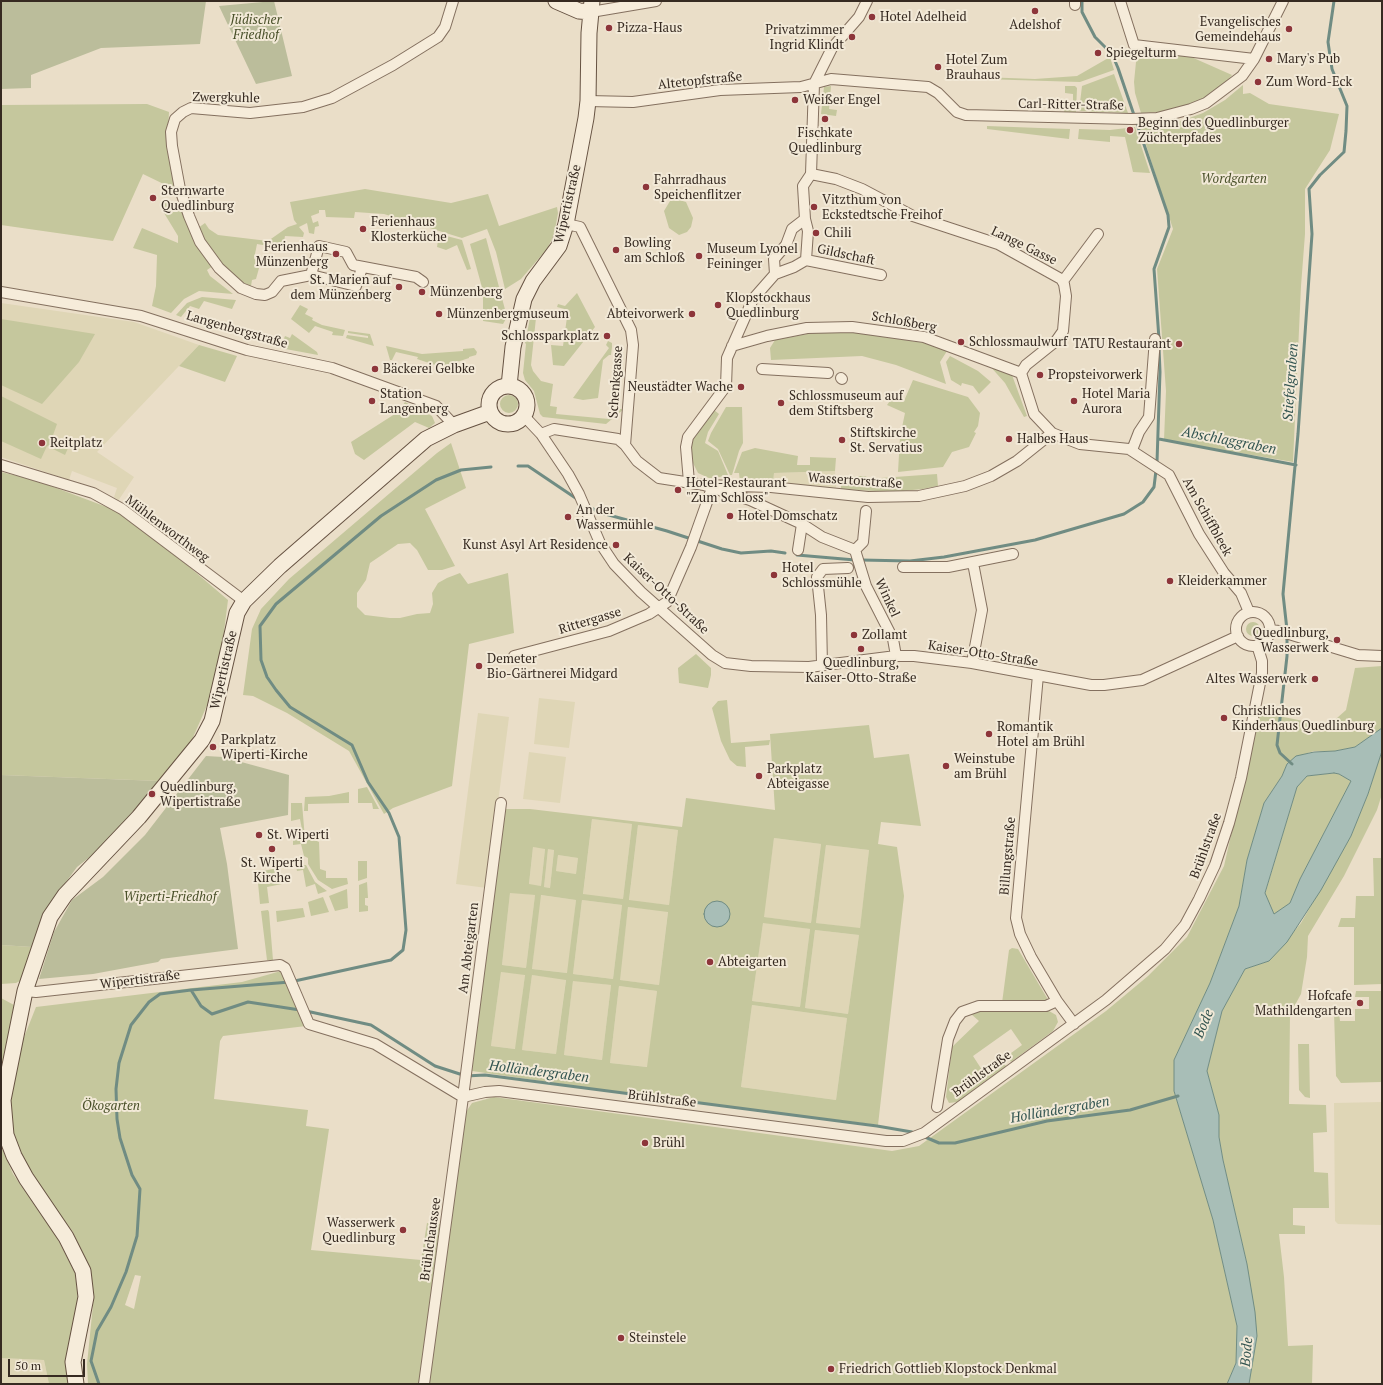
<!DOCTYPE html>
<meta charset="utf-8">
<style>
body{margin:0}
#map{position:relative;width:1383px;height:1385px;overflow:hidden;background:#eadec8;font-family:"PT Serif",serif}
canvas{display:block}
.frame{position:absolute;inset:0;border:2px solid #362a21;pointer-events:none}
.scale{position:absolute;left:8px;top:1359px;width:77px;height:18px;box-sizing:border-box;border:2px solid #362a21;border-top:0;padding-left:5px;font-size:12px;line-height:14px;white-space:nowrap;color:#362a21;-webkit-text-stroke:3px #f2e9d7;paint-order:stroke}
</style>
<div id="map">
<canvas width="1383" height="1385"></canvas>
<div class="frame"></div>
<div class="scale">50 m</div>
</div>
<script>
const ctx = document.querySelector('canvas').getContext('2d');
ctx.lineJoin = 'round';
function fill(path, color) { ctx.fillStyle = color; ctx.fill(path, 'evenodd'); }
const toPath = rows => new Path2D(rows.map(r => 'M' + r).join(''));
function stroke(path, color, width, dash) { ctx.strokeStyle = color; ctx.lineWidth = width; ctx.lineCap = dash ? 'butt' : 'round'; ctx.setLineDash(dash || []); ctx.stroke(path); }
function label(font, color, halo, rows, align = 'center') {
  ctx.font = font + ' "PT Serif",serif'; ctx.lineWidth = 4; ctx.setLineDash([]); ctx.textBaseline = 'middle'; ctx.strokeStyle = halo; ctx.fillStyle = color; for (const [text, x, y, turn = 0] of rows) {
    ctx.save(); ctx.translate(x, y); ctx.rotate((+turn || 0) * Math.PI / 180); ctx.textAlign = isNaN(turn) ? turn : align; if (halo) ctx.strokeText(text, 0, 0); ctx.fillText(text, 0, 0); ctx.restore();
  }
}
const farmland = toPath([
 [1,303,134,322,199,345,97,452,134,477,118,501,114,497,117,488,72,471,69,480,1,457],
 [835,471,836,488,773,483,774,473],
 [539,698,575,702,569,748,534,744],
 [478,713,509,717,487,888,456,884],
 [529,752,566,757,560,803,523,799],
 [592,819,632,824,623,899,583,895],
 [638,825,678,830,669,905,629,901],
 [774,838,821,844,811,923,763,917],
 [826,845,869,850,860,929,816,923],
 [533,847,545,848,541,886,529,885],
 [548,849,554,849,550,888,544,887],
 [558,855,578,858,576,874,556,871],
 [510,892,535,895,526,968,502,965],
 [540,895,576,900,568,973,532,969],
 [582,900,622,905,613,979,573,974],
 [628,907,668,911,659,985,619,980],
 [763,922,810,929,800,1007,752,1001],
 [815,930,859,935,848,1014,805,1008],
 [501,972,525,974,516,1049,491,1046],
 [532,975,566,979,556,1054,522,1050],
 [573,980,611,985,602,1060,564,1055],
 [619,986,657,991,648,1067,610,1063],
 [752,1005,847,1018,836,1100,741,1087],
 [1382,1102,1382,1225,1338,1224,1335,1221,1334,1103],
 [1,1358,44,1360,49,1384,1,1384]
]);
const green = toPath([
 [1140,50,1189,56,1232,75,1225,83,1208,96,1192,104,1160,112,1141,113,1135,93,1134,82,1136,62],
 [1110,57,1114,70,1080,82,982,79,982,77,1035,79,1077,76],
 [1114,74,1128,113,1079,111,1082,86],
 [1243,85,1243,94,1250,93,1269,104,1339,114,1330,150,1305,189,1305,234,1301,286,1293,462,1164,440,1166,391,1157,269,1173,229,1140,126,1175,123,1203,113,1225,100],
 [831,86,829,109,837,110,836,116,821,114,824,87],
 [1065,86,1075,86,1077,88,1076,112,1064,112,1065,106,1073,106,1073,94,1065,93],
 [147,104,169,112,167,148,176,190,143,174,113,241,1,225,1,105],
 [987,126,1040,128,1070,129,1069,139,987,129],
 [1135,127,1150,173,1133,172,1125,137,1110,136,1110,142,1078,139,1079,129,1110,130],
 [365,189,451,203,488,194,499,226,557,207,558,213,554,235,547,249,521,279,505,289,496,252,487,229,462,238,384,214,355,212,354,218,326,217,325,210,319,210,319,213,311,216,313,223,318,221,319,226,315,227,314,234,309,233,307,223,299,227,304,233,303,237,285,236,283,246,275,244,274,247,257,244,254,259,261,261,256,279,252,280,251,286,238,280,226,269,203,238,198,228,205,223,209,229,218,235,268,241,288,227,297,224,294,220,290,202],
 [676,199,686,202,693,218,691,227,687,232,679,235,669,228,664,211,670,201],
 [165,202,183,212,213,266,207,270,210,276,233,294,199,291,184,299,171,313,152,306,156,286,157,255,133,248,142,228,178,243,178,236,161,208],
 [439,234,462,240,471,269,467,270,457,245,446,250,437,247],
 [486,238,507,317,503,324,483,321,483,291,470,244],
 [577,293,595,327,564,366,553,365,551,345,563,346,568,310,557,307,558,304,565,306],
 [202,297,236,300,232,309,204,301,199,309,190,306,181,317,176,315,187,303],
 [300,305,308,309,305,314,313,318,312,320,322,325,345,330,343,336,332,335,333,332,315,326,309,333,291,319],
 [531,313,544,316,544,319,536,318,531,365,533,371,541,381,553,384,550,406,557,407,556,414,609,419,610,413,616,409,624,409,606,424,543,417,540,414,534,391,525,380,523,373,526,344,525,343],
 [1,319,95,334,79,362,42,404,1,385],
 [348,331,370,334,374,346,346,338,347,335,368,338,368,336,348,333],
 [818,332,858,333,931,344,947,351,940,362,946,384,896,365,862,356,771,360,770,348,775,340],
 [292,334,317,352,318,355,280,348,285,336,290,338],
 [608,341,612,343,612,347,611,355,609,355,603,360,598,398,583,400,573,398,609,348,606,345],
 [199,345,237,356,225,382,179,366],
 [386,346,422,354,463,351,463,349,474,348,477,352,476,355,469,357,469,358,445,366,436,363,435,365,417,359,418,357,396,352,392,360,390,360],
 [950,356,978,371,991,382,979,394,973,386,962,383,961,386,951,380,946,362],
 [989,365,1012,375,1027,416,1024,417,1005,383],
 [913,380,968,397,980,413,978,426,974,432,976,433,969,447,952,452,943,467,898,472,900,437,905,413,887,405,892,398,904,401],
 '500 404a9 9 0 1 1 18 0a9 9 0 1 1-18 0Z',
 [1,396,57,424,52,438,69,446,65,455,47,446,41,459,1,441],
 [405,402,432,416,435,423,429,428,415,422,364,460,355,454,351,442,398,412],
 [726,407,742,407,743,443,739,451,732,475,730,475,718,449,708,441,711,433],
 [714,410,719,414,708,432,705,443,718,451,728,475,711,479,698,473,690,457,692,440],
 [451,443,466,488,425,509,455,566,442,570,428,570,417,550,410,543,398,544,370,563,366,580,357,593,357,607,365,615,390,618,400,618,417,614,430,613,433,604,432,593,438,583,447,578,460,573,468,584,508,573,514,633,469,644,452,786,393,808,384,814,349,751,287,713,253,696,243,695,252,629,261,609,289,579,437,453],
 [755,448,798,456,797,465,810,465,810,457,836,458,835,471,774,473,773,483,740,482,739,473,734,473,742,452],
 [1,472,35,480,112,509,146,530,228,600,221,655,212,694,191,742,160,781,1,775],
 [937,474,938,486,923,489,892,492,841,489,841,476,866,476,867,479],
 '1246 629a7 7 0 1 1 14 0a7 7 0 1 1-14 0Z',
 [696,654,711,668,711,675,708,688,679,683,678,668],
 [1382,666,1382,728,1355,747,1335,751,1314,751,1305,754,1287,764,1282,776,1264,803,1247,860,1239,906,1210,983,1174,1060,1174,1091,1213,1220,1237,1326,1236,1363,1227,1384,427,1384,466,1112,472,1103,494,1097,892,1151,919,1146,1106,1011,1148,976,1187,937,1224,866,1259,712,1328,726,1346,710,1355,668],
 [727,700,731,743,770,740,769,745,745,747,746,767,737,766,730,760,721,741,712,708,718,701],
 [869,725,874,758,909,754,921,826,881,822,878,844,897,847,904,896,878,1125,644,1096,472,1071,504,809,530,809,682,827,686,798,775,810,770,734],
 [592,819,632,824,623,899,583,894],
 [638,825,678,830,669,905,629,900],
 [774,838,821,844,811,923,764,917],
 [826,845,869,850,860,928,816,923],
 [533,847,545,849,541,886,529,884],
 [548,849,554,850,550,888,544,887],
 [558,855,578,858,576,874,556,871],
 [510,893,535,895,526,968,502,965],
 [541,895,576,900,567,973,532,969],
 [582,900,622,905,613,979,573,974],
 [628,907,668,912,659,985,620,980],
 [763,923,810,929,800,1007,752,1001],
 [815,930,859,935,848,1014,805,1008],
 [501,972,525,975,515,1049,491,1046],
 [532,975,566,980,556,1054,522,1050],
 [573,981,611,985,602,1060,564,1055],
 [619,986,657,991,647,1067,610,1063],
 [752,1005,847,1018,836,1100,741,1087],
 [1382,751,1382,794,1377,810,1344,876,1308,936,1307,957,1301,994,1290,1014,1289,1104,1326,1105,1327,1132,1313,1133,1314,1172,1328,1173,1329,1208,1293,1208,1293,1225,1305,1226,1305,1234,1279,1234,1284,1277,1288,1346,1313,1345,1312,1384,1249,1384,1257,1336,1247,1264,1223,1160,1219,1137,1219,1115,1207,1071,1222,1011,1245,969,1269,961,1301,923,1351,836,1368,794],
 [1334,773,1339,774,1351,781,1300,879,1290,903,1274,915,1265,894,1297,787,1307,776],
 [367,787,379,809,373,809,372,803,358,803,358,789],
 [349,792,349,803,308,804,308,811,304,811,305,797,329,796],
 [291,803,302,803,305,839,308,839,308,837,319,842,320,869,326,871,326,878,347,878,348,884,332,889,318,880,308,864,308,858,304,856,301,844,293,845,293,840,303,835,300,819,291,821],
 [1373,858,1382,858,1382,984,1354,985,1354,927,1338,927,1341,918,1355,918,1356,896,1374,896],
 [299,860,301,865,306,865,315,882,327,891,318,894,315,884,306,887,303,870,297,871,295,861],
 [358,861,367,861,367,878,358,881],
 [279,868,282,884,267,887,269,903,260,904,257,872],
 [367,882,368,898,365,898,365,905,368,906,368,911,359,912,359,885],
 [347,889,348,908,335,911,329,896],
 [323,897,329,912,311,916,308,902],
 [303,908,305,917,277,922,276,911],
 [268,910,269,912,273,960,267,960,261,911],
 [1,945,32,947,22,980,16,983,1,984],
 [1012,948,1018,949,1047,998,1047,1001,1002,1003,1009,950],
 [281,971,306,1026,223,1036,220,1041,214,1099,308,1110,306,1126,329,1129,311,1250,421,1260,427,1223,440,1224,420,1384,88,1384,87,1364,94,1295,90,1271,73,1232,33,1178,11,1135,8,1106,15,1060,36,1007,242,982],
 [135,1275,141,1276,134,1309,125,1305],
 [1356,991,1382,991,1382,1082,1341,1083,1336,1076,1334,1012,1339,1012,1340,1021,1355,1021,1355,1009,1369,1009,1369,997,1355,997],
 [1,998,14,1005,1,1071],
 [983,1009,1049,1011,1056,1015,1058,1022,1053,1031,1011,1062,1007,1056,1022,1045,1011,1029,973,1056,984,1073,1001,1060,1006,1066,957,1102,949,1103,946,1097,952,1047,979,1021,971,1014],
 [1298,1044,1309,1044,1310,1098,1305,1097,1299,1090],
 [1,1146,13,1174,57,1238,75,1273,78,1298,71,1384,49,1384,44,1360,1,1358]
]);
const cemetery = toPath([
 [1,1,206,1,200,44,101,48,31,75,31,88,1,89],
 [274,1,292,76,256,84,219,6],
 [206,756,223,757,289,775,288,815,220,828,227,864,238,949,161,959,158,962,93,974,39,979,54,932,72,900,103,877,145,835],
 [1,775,160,781,109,842,77,867,58,893,32,947,1,945]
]);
const water = toPath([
 [1382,728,1382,751,1368,794,1351,836,1321,890,1287,942,1269,961,1245,969,1222,1011,1207,1071,1219,1115,1219,1137,1223,1160,1247,1264,1255,1312,1257,1336,1249,1384,1227,1384,1236,1363,1237,1326,1213,1220,1174,1091,1174,1060,1210,983,1239,906,1247,860,1264,803,1282,776,1287,764,1296,756,1314,752,1335,751,1355,747,1382,728],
 [1334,773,1339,774,1351,781,1300,879,1290,903,1274,914,1265,893,1297,787,1307,776,1334,773],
 '704 914a13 13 0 1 1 26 0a13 13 0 1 1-26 0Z'
]);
const stream = toPath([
 [1082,1,1082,12,1095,37,1112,54,1118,68,1168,215,1169,227,1154,269,1159,339],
 [1159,439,1296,465],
 [518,466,528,466,577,499],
 [587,505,598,512,667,531,722,549,741,553,771,551,785,553],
 [797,555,855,560],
 [861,560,910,561,944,557,1035,540,1124,514,1143,502,1154,487,1157,462,1160,372,1159,347],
 [1287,630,1283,594,1298,434,1312,234,1309,189,1320,175,1344,152,1346,131,1347,106,1332,69,1328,42,1334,1],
 [1287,636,1287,656,1277,745,1280,753,1292,764],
 [191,990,201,1006,212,1014,248,1002,300,1010],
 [306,1011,371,1025,435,1066,466,1076,485,1075,877,1126,912,1132],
 [925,1137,939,1143,955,1143,1047,1121,1130,1110,1178,1096],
 [99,1384,91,1361,97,1331,111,1307,126,1272,137,1236,140,1189,132,1175,120,1138,117,1119,116,1089,119,1063,131,1025,149,1002,160,994,191,990,290,982,391,960,403,950,406,930,399,837,389,813,368,782,352,745,290,707,276,690,267,677,261,660,260,626,276,604,381,516,436,480,461,470,491,467]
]);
const street = toPath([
 [1120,1,1134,45,1254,59],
 [1075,5,1075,1],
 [591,12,656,1],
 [814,84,832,48,859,17,867,1],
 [588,101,633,102,720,90,801,87,831,79,928,87,938,93,957,112,966,115,1132,119,1157,118,1191,109,1206,103,1242,76,1254,59,1283,1],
 [811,174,836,179,862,189,913,216,998,244,1061,279,1064,284,1066,296,1063,331,1056,341,1026,365,1021,373],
 [811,174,814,84],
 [566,224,580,227,631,330,633,345,625,445],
 [806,260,881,275],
 [362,268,356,286,311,275,281,281,272,292,265,295,256,294,241,288,219,268,200,242,189,216,180,189,172,146,171,132,175,119,183,112,191,108,250,113,303,107,332,98,393,65,438,37,445,27,453,1],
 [775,274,794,267,806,260,808,231,805,219],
 [311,275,319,246,346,252,353,265,416,277,423,282],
 [1063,281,1098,234],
 [1,292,141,316,247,350,332,368,436,406,454,425],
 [732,346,767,336,807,328,852,327,924,337,1021,373],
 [762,369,828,373],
 [1021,373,1034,414,1052,433,1080,444,1129,449,1169,475,1199,534,1224,573,1241,593,1249,612],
 [841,378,842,379],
 [524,416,541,434,568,474,579,494,600,543,614,564,641,592,712,655,725,663,751,666,809,667,896,656,914,656,972,663,1091,685,1104,685,1142,680,1238,636],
 [541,434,554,429,618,439,625,445,637,461,659,478,704,485,750,500,802,524,822,537,855,550],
 [1132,450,1139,432,1149,417,1155,339],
 [1,465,93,493,122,509,244,601],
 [689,482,686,447,688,437,726,386,727,358,753,299,775,274,774,259,786,245,792,229,805,219,803,186,811,174],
 [704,485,771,487,868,497,919,496,965,486,991,476,1017,461,1052,433],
 [798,550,802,524],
 [855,550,866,586,893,639,896,656],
 [855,550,863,542,866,511],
 [903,567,948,567,1013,554],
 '1236 629a17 17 0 1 1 34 0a17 17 0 1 1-34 0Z',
 [1270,630,1279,631,1358,655,1382,656],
 [514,656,609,631,649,614,667,602,691,547,712,488],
 [972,663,982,610,973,563],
 [822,666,821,615,817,577,823,569,848,568],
 [1038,675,1016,918,1020,934,1031,957,1057,1001,1074,1024],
 [25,991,36,992,280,965,285,968,309,1024,375,1044,463,1097],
 [463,1097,485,1092,499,1091,886,1141,903,1141,924,1133,1106,1000,1165,949,1185,925,1199,899,1215,865,1229,823,1241,778,1262,673,1262,661,1257,645],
 [937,1107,948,1039,955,1021,962,1012,979,1006,1046,1006,1057,1001],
 [424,1384,463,1097,501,803]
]);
const secondary = toPath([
 [556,1,579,11,591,12],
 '489 405a19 19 0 1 1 38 0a19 19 0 1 1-38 0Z',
 [509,386,513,347,524,299,533,281,559,246,566,224,586,118,588,101,589,33,592,1],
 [76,1384,73,1362,86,1297,83,1271,66,1237,26,1178,14,1156,6,1135,3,1100,25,991,50,917,65,895,139,817,202,740,212,721,237,613,244,601,280,566,426,439,454,425,490,412]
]);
const markers = [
 [1035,11,4,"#8d353a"],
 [872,17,4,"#8d353a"],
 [609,28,4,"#8d353a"],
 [1289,29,4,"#8d353a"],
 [852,37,4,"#8d353a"],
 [1098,53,4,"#8d353a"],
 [1269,59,4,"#8d353a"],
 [938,67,4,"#8d353a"],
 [1258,82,4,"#8d353a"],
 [795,100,4,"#8d353a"],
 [825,119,4,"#8d353a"],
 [1130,130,4,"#8d353a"],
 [646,187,4,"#8d353a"],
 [153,198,4,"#8d353a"],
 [814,207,4,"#8d353a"],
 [363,229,4,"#8d353a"],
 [816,233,4,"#8d353a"],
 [616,250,4,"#8d353a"],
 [336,254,4,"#8d353a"],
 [699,256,4,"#8d353a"],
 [399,287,4,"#8d353a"],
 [422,292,4,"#8d353a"],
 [718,305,4,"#8d353a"],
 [439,314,4,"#8d353a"],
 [692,314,4,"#8d353a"],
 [607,336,4,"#8d353a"],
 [961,342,4,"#8d353a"],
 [1179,344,4,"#8d353a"],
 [375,369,4,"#8d353a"],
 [1040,375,4,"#8d353a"],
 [741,387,4,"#8d353a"],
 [372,401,4,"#8d353a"],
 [1074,401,4,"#8d353a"],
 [781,403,4,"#8d353a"],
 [1009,439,4,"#8d353a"],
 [842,440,4,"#8d353a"],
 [42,443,4,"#8d353a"],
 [678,490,4,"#8d353a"],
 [730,516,4,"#8d353a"],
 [568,517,4,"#8d353a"],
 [616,545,4,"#8d353a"],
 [774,575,4,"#8d353a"],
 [1170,581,4,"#8d353a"],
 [854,635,4,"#8d353a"],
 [1337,640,4,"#8d353a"],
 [861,649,4,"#8d353a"],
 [479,666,4,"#8d353a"],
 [1315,679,4,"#8d353a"],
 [1224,718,4,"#8d353a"],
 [989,734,4,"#8d353a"],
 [213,747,4,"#8d353a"],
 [946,766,4,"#8d353a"],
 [759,776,4,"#8d353a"],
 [152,794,4,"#8d353a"],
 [259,835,4,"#8d353a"],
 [272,849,4,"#8d353a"],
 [710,962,4,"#8d353a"],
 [1360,1003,4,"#8d353a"],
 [645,1143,4,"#8d353a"],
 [403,1230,4,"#8d353a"],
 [621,1338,4,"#8d353a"],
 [831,1369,4,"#8d353a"]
];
const poiNames = [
 ["Hotel Adelheid",880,17],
 ["Evangelisches",1281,22,"right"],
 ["Gemeindehaus",1281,37,"right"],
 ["Adelshof",1035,25,"center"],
 ["Pizza-Haus",617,28],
 ["Privatzimmer",844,30,"right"],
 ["Ingrid Klindt",844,45,"right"],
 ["Spiegelturm",1106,53],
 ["Mary's Pub",1277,59],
 ["Hotel Zum",946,60],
 ["Brauhaus",946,75],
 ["Zum Word-Eck",1266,82],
 ["Weißer Engel",803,100],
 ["Beginn des Quedlinburger",1138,123],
 ["Züchterpfades",1138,138],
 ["Fischkate",825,133,"center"],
 ["Quedlinburg",825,148,"center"],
 ["Fahrradhaus",654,180],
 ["Speichenflitzer",654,195],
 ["Sternwarte",161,191],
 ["Quedlinburg",161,206],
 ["Vitzthum von",822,200],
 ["Eckstedtsche Freihof",822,215],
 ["Ferienhaus",371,222],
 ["Klosterküche",371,237],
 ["Chili",824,233],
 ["Bowling",624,243],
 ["am Schloß",624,258],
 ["Ferienhaus",328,247,"right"],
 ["Münzenberg",328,262,"right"],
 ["Museum Lyonel",707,249],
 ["Feininger",707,264],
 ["St. Marien auf",391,280,"right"],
 ["dem Münzenberg",391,295,"right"],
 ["Münzenberg",430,292],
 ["Klopstockhaus",726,298],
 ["Quedlinburg",726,313],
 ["Münzenbergmuseum",447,314],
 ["Abteivorwerk",684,314,"right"],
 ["Schlossparkplatz",599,336,"right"],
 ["Schlossmaulwurf",969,342],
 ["TATU Restaurant",1171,344,"right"],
 ["Bäckerei Gelbke",383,369],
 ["Propsteivorwerk",1048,375],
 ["Neustädter Wache",733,387,"right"],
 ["Station",380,394],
 ["Langenberg",380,409],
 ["Hotel Maria",1082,394],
 ["Aurora",1082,409],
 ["Schlossmuseum auf",789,396],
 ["dem Stiftsberg",789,411],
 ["Stiftskirche",850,433],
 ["St. Servatius",850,448],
 ["Halbes Haus",1017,439],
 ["Reitplatz",50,443],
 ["Hotel-Restaurant",686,483],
 ["\"Zum Schloss\"",686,498],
 ["An der",576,510],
 ["Wassermühle",576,525],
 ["Hotel Domschatz",738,516],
 ["Kunst Asyl Art Residence",608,545,"right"],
 ["Hotel",782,568],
 ["Schlossmühle",782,583],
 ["Kleiderkammer",1178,581],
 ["Quedlinburg,",1329,633,"right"],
 ["Wasserwerk",1329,648,"right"],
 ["Zollamt",862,635],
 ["Demeter",487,659],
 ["Bio-Gärtnerei Midgard",487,674],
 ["Quedlinburg,",861,663,"center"],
 ["Kaiser-Otto-Straße",861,678,"center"],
 ["Altes Wasserwerk",1307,679,"right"],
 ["Christliches",1232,711],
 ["Kinderhaus Quedlinburg",1232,726],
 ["Romantik",997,727],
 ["Hotel am Brühl",997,742],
 ["Parkplatz",221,740],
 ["Wiperti-Kirche",221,755],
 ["Weinstube",954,759],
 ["am Brühl",954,774],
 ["Parkplatz",767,769],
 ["Abteigasse",767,784],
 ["Quedlinburg,",160,787],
 ["Wipertistraße",160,802],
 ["St. Wiperti",267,835],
 ["St. Wiperti",272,863,"center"],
 ["Kirche",272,878,"center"],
 ["Abteigarten",718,962],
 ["Hofcafe",1352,996,"right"],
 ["Mathildengarten",1352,1011,"right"],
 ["Brühl",653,1143],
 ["Wasserwerk",395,1223,"right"],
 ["Quedlinburg",395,1238,"right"],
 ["Steinstele",629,1338],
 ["Friedrich Gottlieb Klopstock Denkmal",839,1369]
];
const parkNames = [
 ["Jüdischer",256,20],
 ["Friedhof",256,35],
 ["Wordgarten",1234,179],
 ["Wiperti-Friedhof",170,897],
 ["Ökogarten",111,1106]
];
const streetNames = [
 ["Altetopfstraße",700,81,-6],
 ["Zwergkuhle",226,98,1],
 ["Carl-Ritter-Straße",1071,105,1],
 ["Wipertistraße",568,204,-77],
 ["Lange Gasse",1024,246,26],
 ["Gildschaft",846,255,12],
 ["Schloßberg",904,322,10],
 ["Langenbergstraße",237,330,16],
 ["Schenkgasse",616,382,-86],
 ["Wassertorstraße",855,481,4],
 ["Am Schiffbleek",1207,517,61],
 ["Mühlenworthweg",167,529,37],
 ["Kaiser-Otto-Straße",666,594,43],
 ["Winkel",887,598,65],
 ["Rittergasse",590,621,-17],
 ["Kaiser-Otto-Straße",983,654,9],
 ["Wipertistraße",224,670,-77],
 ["Brühlstraße",1206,846,-70],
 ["Billungstraße",1008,856,-85],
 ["Am Abteigarten",469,948,-83],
 ["Wipertistraße",140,980,-7],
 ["Brühlstraße",982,1074,-36],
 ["Brühlstraße",662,1099,7],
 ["Brühlchaussee",431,1239,-82]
];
const waterNames = [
 ["Stiefelgraben",1291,382,-86],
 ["Abschlaggraben",1229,441,11],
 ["Bode",1204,1024,-67],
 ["Holländergraben",539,1072,7],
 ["Holländergraben",1060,1110,-10],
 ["Bode",1247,1352,-85]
];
fill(farmland, '#dfd6b6');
fill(green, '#c5c79d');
fill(cemetery, '#bbbd9b');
fill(water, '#a8beb7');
stroke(water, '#708c83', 1);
stroke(stream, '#708c83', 3);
stroke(street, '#84705f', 12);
stroke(secondary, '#665242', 17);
stroke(street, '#f6ecda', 10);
stroke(secondary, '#f6ecda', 15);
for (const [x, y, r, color] of markers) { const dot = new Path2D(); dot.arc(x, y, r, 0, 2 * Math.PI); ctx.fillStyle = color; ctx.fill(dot); stroke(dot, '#f2e9d7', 1.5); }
label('13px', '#362a21', '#f2e9d7', poiNames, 'left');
label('italic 13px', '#495029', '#f2e9d7', parkNames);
label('13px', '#362a21', '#f2e9d7', streetNames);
label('italic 14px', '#325450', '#f2e9d7', waterNames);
</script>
